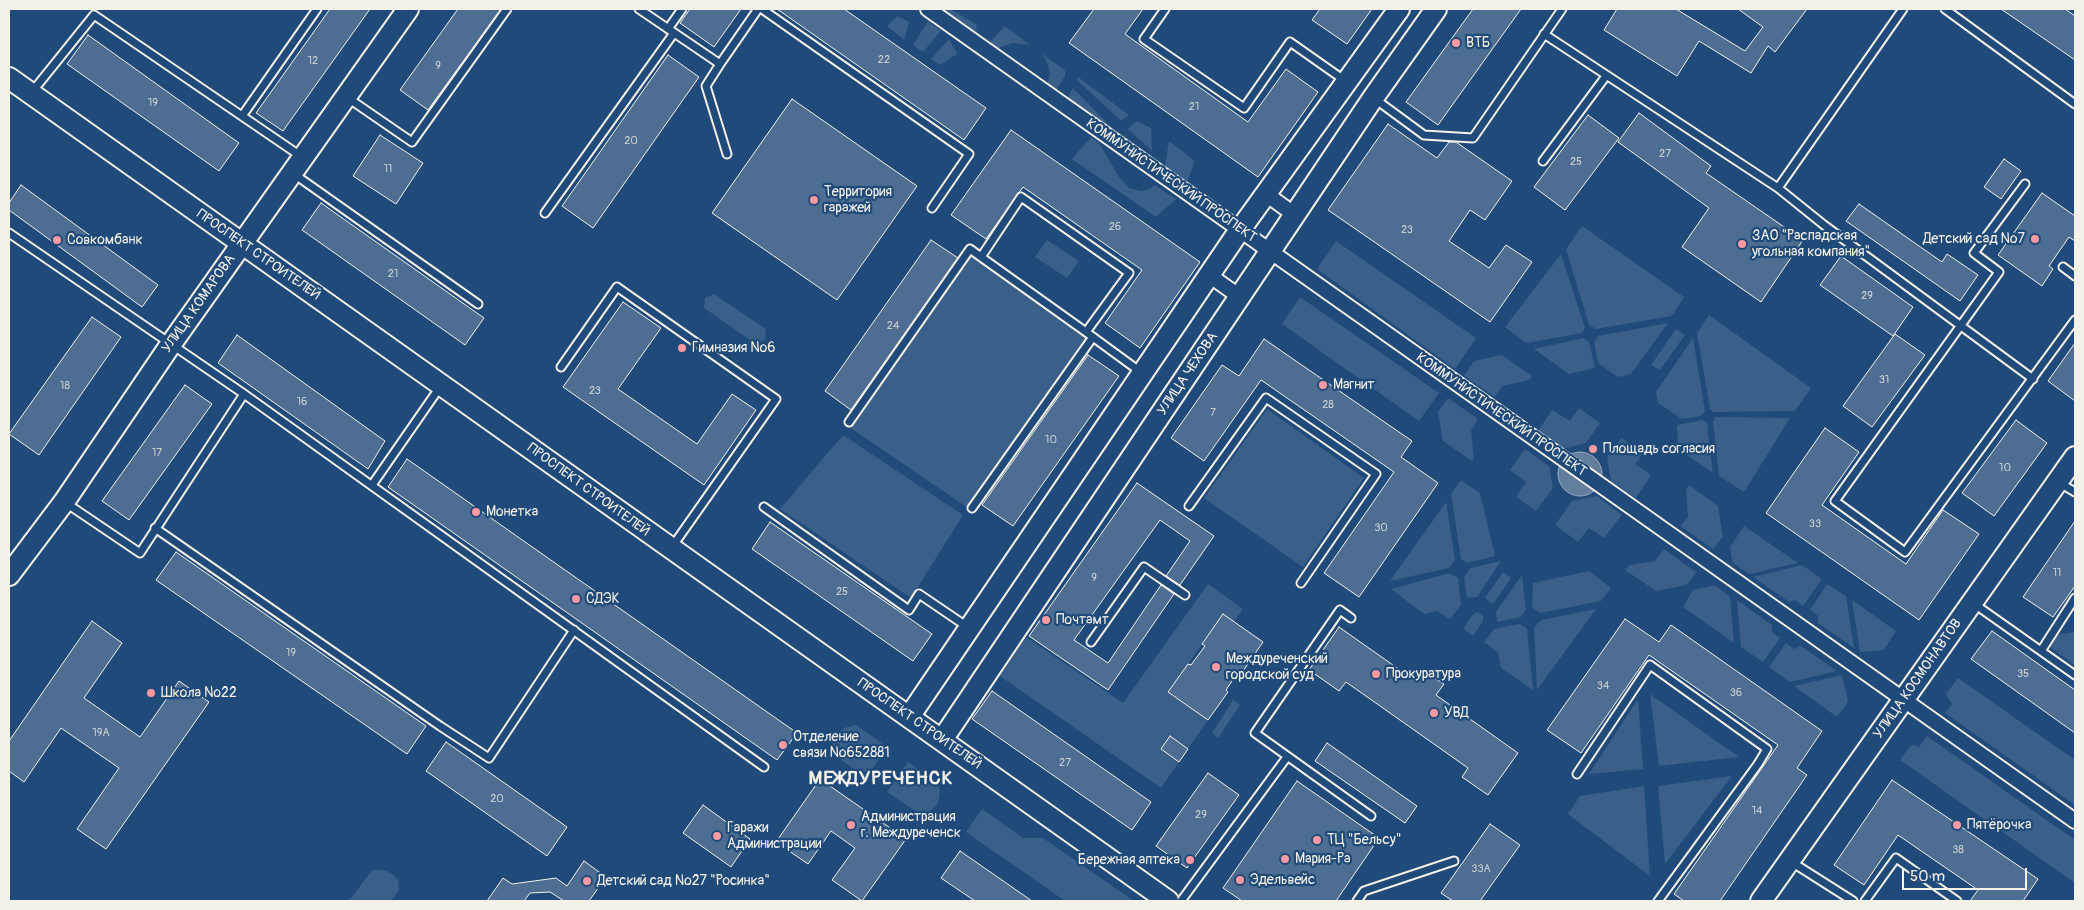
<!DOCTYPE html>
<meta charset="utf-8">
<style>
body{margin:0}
#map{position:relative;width:2084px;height:910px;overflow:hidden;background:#1f4a7a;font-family:Pangolin,sans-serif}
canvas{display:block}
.frame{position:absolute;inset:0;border:10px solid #f4f1e8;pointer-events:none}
.scale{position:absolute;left:1902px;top:868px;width:125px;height:22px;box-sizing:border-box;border:2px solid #f4f1e8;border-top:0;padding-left:6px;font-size:15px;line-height:18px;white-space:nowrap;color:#f4f1e8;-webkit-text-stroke:4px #1f4a7a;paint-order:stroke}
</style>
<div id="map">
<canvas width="2084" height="910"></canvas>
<div class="frame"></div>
<div class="scale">50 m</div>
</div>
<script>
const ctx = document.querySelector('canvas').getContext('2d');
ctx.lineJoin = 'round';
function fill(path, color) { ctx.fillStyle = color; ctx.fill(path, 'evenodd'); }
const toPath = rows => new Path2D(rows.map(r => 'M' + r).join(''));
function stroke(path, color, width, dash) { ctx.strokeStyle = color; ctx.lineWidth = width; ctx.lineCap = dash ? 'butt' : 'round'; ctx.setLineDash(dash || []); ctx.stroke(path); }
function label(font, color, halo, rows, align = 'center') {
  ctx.font = font + ' Pangolin,sans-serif'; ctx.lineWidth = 4.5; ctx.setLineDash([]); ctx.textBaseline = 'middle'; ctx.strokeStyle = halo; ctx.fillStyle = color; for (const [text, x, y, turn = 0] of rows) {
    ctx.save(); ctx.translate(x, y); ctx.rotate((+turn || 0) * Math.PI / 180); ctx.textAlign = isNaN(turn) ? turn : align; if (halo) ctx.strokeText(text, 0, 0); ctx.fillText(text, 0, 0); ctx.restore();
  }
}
const green = toPath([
 [933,9,950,9,976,24,977,27,973,37],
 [897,16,909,22,904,40,887,26],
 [928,21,941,31,923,52,913,45],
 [1005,26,1030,45,1012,43,1001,47,992,54,986,46],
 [949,39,957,54,940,65,931,59],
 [1041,53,1065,70,1065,76,1053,95,1046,92,1050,73,1046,60],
 [1078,77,1129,115,1121,121,1077,80],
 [1073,88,1113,129,1105,138,1065,102],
 [1137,121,1151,128,1152,151,1128,129],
 [1091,137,1099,143,1119,177,1129,188,1141,191,1150,189,1155,185,1176,199,1156,217,1072,159],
 [1169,141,1195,161,1185,187,1164,173],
 [1582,226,1684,297,1672,316,1596,329,1589,325,1566,249],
 [1047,240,1079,261,1067,278,1035,257],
 [1336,241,1476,338,1455,369,1317,269],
 [972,253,1088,337,968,508,849,427],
 [1561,254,1585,328,1582,333,1526,343,1505,327],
 [714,294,766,329,765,340,756,344,704,308,705,298],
 [1300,297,1439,393,1419,421,1282,324],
 [1709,315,1811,388,1795,411,1713,412,1710,409,1697,333],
 [1668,323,1631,374,1618,377,1598,363,1594,342,1598,336],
 [1676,329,1685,335,1660,370,1651,365],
 [1583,338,1589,342,1595,368,1569,374,1534,349],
 [1693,338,1705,411,1701,416,1682,419,1658,403,1656,392],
 [1502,355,1532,376,1529,380,1502,386,1495,397,1464,376,1474,361],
 [1448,398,1478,419,1471,431,1474,458,1472,461,1443,441,1438,412],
 [1579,408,1600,423,1586,443,1563,449,1538,431,1552,410,1570,421],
 [1267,409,1364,478,1303,567,1204,498],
 [1715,417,1790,418,1744,492,1719,476,1713,422],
 [1702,420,1707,423,1713,473,1678,449,1677,425],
 [843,435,963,515,911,598,780,509],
 [1621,438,1644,452,1635,464,1651,475,1636,498,1611,481,1607,458],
 [1525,449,1549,466,1553,488,1536,511,1516,497,1526,482,1510,470],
 [1461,480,1480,493,1495,556,1467,563,1461,559,1451,494],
 [1689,485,1718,506,1723,537,1713,549,1680,526,1688,517,1686,489],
 [1597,496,1622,515,1604,538,1589,528,1578,542,1555,525,1572,501],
 [1446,502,1455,560,1449,568,1390,581],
 [1744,526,1798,563,1749,574,1732,562,1730,547],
 [1664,549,1696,572,1687,585,1656,591,1625,570,1630,565,1655,561],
 [1501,561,1477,597,1467,598,1464,577,1470,568],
 [1802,565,1822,579,1803,606,1795,600,1789,602,1753,577],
 [1589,571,1611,588,1601,601,1540,613,1532,607,1533,583],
 [1503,572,1511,578,1493,604,1485,598],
 [1450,573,1458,578,1461,605,1450,619,1437,611,1424,614,1391,589],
 [1522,575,1526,610,1521,617,1497,622,1496,612],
 [1208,584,1243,609,1234,621,1223,614,1169,692,1208,720,1161,788,1000,676,1026,637,1123,703],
 [1827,584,1846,596,1854,648,1818,623,1818,616,1810,610],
 [1715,585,1730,597,1734,643,1683,607,1693,590],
 [1737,600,1772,625,1772,632,1780,638,1763,662,1741,647],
 [1852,600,1896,631,1884,650,1860,652],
 [1596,609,1537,690,1534,628,1541,620],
 [1477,612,1483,616,1483,621,1473,636,1463,629,1472,615],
 [1520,624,1527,629,1533,690,1501,668,1498,653,1484,642,1494,629],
 [2075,632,2075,665,2047,645,2055,635],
 [1786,643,1794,649,1801,646,1837,671,1790,682,1769,667],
 [1842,675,1848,702,1837,717,1794,686],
 [1958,678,2075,760,2075,805,1945,713,1952,704,1946,694],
 [1650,694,1739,757,1659,766],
 [1638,699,1643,769,1589,774],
 [1233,700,1240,705,1218,738,1212,733],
 [856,725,887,747,866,778,836,756,832,745,837,734,844,728],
 [1927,736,2075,840,2075,883,1900,760,1911,745,1919,747],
 [908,762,935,781,940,790,938,804,929,812,918,813,887,792],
 [1732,776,1665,864,1658,786],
 [1644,786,1650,876,1568,814,1580,796],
 [982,809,1023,838,1043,838,1134,901,1065,901,966,832],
 [372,870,383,870,391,873,398,880,399,890,391,901,349,901]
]);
const water = toPath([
 '1558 474a22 22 0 1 1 44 0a22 22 0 1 1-44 0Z'
]);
const building = toPath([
 [330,9,370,9,283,131,256,113,330,9],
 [458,9,501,9,428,110,400,90,458,9],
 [690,9,741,9,714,47,680,23,690,9],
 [777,9,844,9,986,108,964,140,777,9],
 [1094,9,1143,9,1125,34,1248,122,1286,69,1318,92,1258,177,1069,43,1094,9],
 [1320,9,1372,9,1347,44,1312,20,1320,9],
 [1473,9,1521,9,1438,125,1406,102,1473,9],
 [1617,9,1676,9,1745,51,1763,27,1738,9,1807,9,1775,52,1768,46,1751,73,1699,41,1677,76,1604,30,1617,9],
 [2001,9,2065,9,2075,16,2075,60,2001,9],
 [88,35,239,143,219,171,67,64,88,35],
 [668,55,699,77,593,228,562,206,668,55],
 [792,99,917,186,837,300,712,213,792,99],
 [1639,113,1711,166,1706,173,1803,240,1761,302,1682,247,1709,208,1618,142,1639,113],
 [1588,115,1619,138,1565,210,1534,187,1588,115],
 [1388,124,1437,158,1449,142,1456,142,1512,181,1485,220,1470,210,1449,241,1489,268,1506,245,1532,262,1490,322,1328,210,1388,124],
 [1011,130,1200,262,1140,348,1105,323,1142,270,1023,187,986,239,951,215,1011,130],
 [380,135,423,163,396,204,353,176,380,135],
 [2004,159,2021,171,2001,199,1984,187,2004,159],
 [21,185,158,285,142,307,9,210,9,203,21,185],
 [2042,193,2075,216,2075,241,2069,237,2049,266,2053,269,2042,286,1998,255,2042,193],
 [321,203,484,318,465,345,302,230,321,203],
 [1859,204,1942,262,1947,254,1978,275,1960,301,1846,221,1859,204],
 [931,240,958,258,851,410,825,391,931,240],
 [1841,256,1913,307,1893,336,1820,285,1841,256],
 [623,302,661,328,618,389,697,444,732,394,756,410,704,485,563,387,623,302],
 [92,317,121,337,39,455,9,434,92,317],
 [1895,334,1925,355,1872,427,1843,406,1895,334],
 [237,335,385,441,368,469,218,363,237,335],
 [1264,339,1412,441,1401,457,1438,483,1359,597,1324,573,1394,472,1261,380,1204,461,1171,438,1222,365,1239,376,1264,339],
 [2075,343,2075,401,2048,381,2075,343],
 [1088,355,1119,376,1013,526,982,505,1088,355],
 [185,385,212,404,129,520,102,501,185,385],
 [2016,420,2047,443,1994,516,1962,493,2016,420],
 [1825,428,1859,452,1822,505,1906,564,1943,510,1979,534,1919,620,1766,513,1825,428],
 [407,459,797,733,777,760,388,487,407,459],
 [1137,483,1214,536,1180,585,1166,576,1190,541,1160,520,1074,640,1108,663,1161,585,1174,594,1108,690,1029,636,1137,483],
 [2075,521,2075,586,2053,617,2023,597,2075,521],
 [770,522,932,634,913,661,752,549,770,522],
 [176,552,426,726,407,754,156,580,176,552],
 [1223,614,1263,642,1243,671,1240,669,1226,690,1228,692,1208,720,1168,692,1188,664,1191,665,1205,646,1202,644,1223,614],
 [1625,619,1659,642,1671,625,1822,731,1797,768,1807,775,1720,901,1684,901,1674,894,1778,745,1649,655,1581,753,1547,730,1625,619],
 [92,621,122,643,84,698,140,737,179,681,209,702,106,849,77,829,119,768,61,728,24,782,9,771,9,741,92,621],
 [1339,627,1417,682,1424,671,1444,684,1436,695,1518,753,1488,795,1462,777,1468,768,1346,682,1339,691,1309,670,1339,627],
 [1992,631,2075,690,2075,733,1971,659,1992,631],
 [992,691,1151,802,1132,830,972,719,992,691],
 [1170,736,1188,749,1179,762,1161,749,1170,736],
 [446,742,567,827,547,856,426,771,446,742],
 [1327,743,1417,806,1405,823,1315,761,1327,743],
 [1208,773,1239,795,1187,868,1156,846,1208,773],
 [820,779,906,839,862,901,832,880,855,848,831,831,808,864,776,842,820,779],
 [1892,780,2038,879,2023,901,1970,901,1978,890,1898,835,1864,885,1834,865,1892,780],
 [1297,781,1379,838,1336,901,1242,901,1223,888,1297,781],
 [703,805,750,839,731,867,683,833,703,805],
 [1490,824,1520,845,1480,901,1453,901,1441,893,1490,824],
 [960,851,1032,901,975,901,941,878,960,851],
 [584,861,606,877,589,901,564,901,550,892,530,893,524,901,487,901,503,878,512,884,556,878,567,886,584,861]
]);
const lane = toPath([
 [639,9,720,64,758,9],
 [762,9,969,154,932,208],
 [1165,9,1144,39,1244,108,1290,42,1344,80],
 [1945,9,2075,104],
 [668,29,682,9],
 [1544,34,1778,188,1824,225,2033,379],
 [720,64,706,86,727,154],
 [32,92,94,15,302,157],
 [348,98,412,142,507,9],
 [1375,99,1424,135,1473,138,1562,9],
 [242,116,317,9],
 [1543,161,1606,76],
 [294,174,478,304],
 [2025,184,1974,253,1999,272,1835,501,1905,552,2075,320],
 [1778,188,1903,9],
 [545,213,674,33],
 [9,233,244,394,764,767],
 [981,257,1086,332],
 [2063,267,2075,276],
 [561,367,617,287,776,399,672,547],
 [849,422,970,249,981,257,1021,197,1129,273,1086,332,1142,373],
 [2058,482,2075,492],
 [372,485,440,387],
 [66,503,140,553,244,394],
 [1189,506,1266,398,1376,474,1301,583],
 [764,507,909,610,919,594,969,628],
 [972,508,1093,337],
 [155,528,440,726,489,758,574,630],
 [1973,603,2075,675],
 [1351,618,1340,610,1255,733,1371,816],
 [1091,642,1144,567,1185,595],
 [2041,651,2075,598],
 [1577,774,1650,665,1767,749,1758,764,1658,901],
 [1790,861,1853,901],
 [1181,901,1287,757],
 [1357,901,1364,891,1454,861],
 [1865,901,1896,858,1957,901]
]);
const street = toPath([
 [928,9,2075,821],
 [1266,194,1295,215],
 [1209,275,1240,297]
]);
const secondary = toPath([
 [9,78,1168,901],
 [9,575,64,502,171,344,408,9],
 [909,717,1237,234,1399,9],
 [942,740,1373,98,1436,9],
 [1761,901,2075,457]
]);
const markers = [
 [1456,43,5,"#ff9aa2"],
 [814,200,5,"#ff9aa2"],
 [2035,239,5,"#ff9aa2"],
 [57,240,5,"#ff9aa2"],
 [1742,244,5,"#ff9aa2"],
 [682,348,5,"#ff9aa2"],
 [1323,385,5,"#ff9aa2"],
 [1593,449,5,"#ff9aa2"],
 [476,512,5,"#ff9aa2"],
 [576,599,5,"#ff9aa2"],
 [1046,620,5,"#ff9aa2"],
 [1216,667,5,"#ff9aa2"],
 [1376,674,5,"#ff9aa2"],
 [151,693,5,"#ff9aa2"],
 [1434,713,5,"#ff9aa2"],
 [783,745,5,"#ff9aa2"],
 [851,825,5,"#ff9aa2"],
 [1957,825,5,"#ff9aa2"],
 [717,836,5,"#ff9aa2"],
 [1317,840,5,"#ff9aa2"],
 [1285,859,5,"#ff9aa2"],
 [1190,860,5,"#ff9aa2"],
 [1240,880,5,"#ff9aa2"],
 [587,881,5,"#ff9aa2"]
];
const numberNames = [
 ["22",884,60],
 ["12",313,61],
 ["9",438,66],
 ["19",153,103],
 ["21",1194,107],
 ["20",631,141],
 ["27",1665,154],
 ["25",1576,162],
 ["11",388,169],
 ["26",1115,227],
 ["23",1407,230],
 ["21",393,274],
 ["29",1867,296],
 ["24",893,326],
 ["31",1884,380],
 ["18",65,386],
 ["23",595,391],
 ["16",302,402],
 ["28",1328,405],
 ["7",1213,413],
 ["10",1051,440],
 ["17",157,453],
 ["10",2005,468],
 ["33",1815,524],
 ["30",1381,528],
 ["11",2057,573],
 ["9",1094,578],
 ["25",842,592],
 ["19",291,653],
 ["35",2023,674],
 ["34",1603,686],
 ["36",1736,693],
 ["19А",101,733],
 ["27",1065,763],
 ["20",497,799],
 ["14",1757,811],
 ["29",1201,815],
 ["38",1958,850],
 ["33А",1481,869]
];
const poiNames = [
 ["ВТБ",1466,43],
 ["Территория",824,192],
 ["гаражей",824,208],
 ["ЗАО \"Распадская",1752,236],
 ["угольная компания\"",1752,252],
 ["Детский сад №7",2025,239,"right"],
 ["Совкомбанк",67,240],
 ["Гимназия №6",692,348],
 ["Магнит",1333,385],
 ["Площадь согласия",1603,449],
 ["Монетка",486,512],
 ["СДЭК",586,599],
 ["Почтамт",1056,620],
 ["Междуреченский",1226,659],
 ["городской суд",1226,675],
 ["Прокуратура",1386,674],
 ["Школа №22",161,693],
 ["УВД",1444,713],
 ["Отделение",793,737],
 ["связи №652881",793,753],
 ["Администрация",861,817],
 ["г. Междуреченск",861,833],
 ["Пятёрочка",1967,825],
 ["Гаражи",727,828],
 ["Администрации",727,844],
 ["ТЦ \"Бельсу\"",1327,840],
 ["Мария-Ра",1295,859],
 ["Бережная аптека",1180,860,"right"],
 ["Эдельвейс",1250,880],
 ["Детский сад №27 \"Росинка\"",597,881]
];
const streetNames = [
 ["КОММУНИСТИЧЕСКИЙ ПРОСПЕКТ",1171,181,35],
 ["ПРОСПЕКТ СТРОИТЕЛЕЙ",258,255,35],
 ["УЛИЦА КОМАРОВА",199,304,-55],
 ["УЛИЦА ЧЕХОВА",1188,374,-56],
 ["КОММУНИСТИЧЕСКИЙ ПРОСПЕКТ",1501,415,35],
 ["ПРОСПЕКТ СТРОИТЕЛЕЙ",588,490,36],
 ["УЛИЦА КОСМОНАВТОВ",1918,679,-55],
 ["ПРОСПЕКТ СТРОИТЕЛЕЙ",919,724,35]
];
const districtNames = [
 ["МЕЖДУРЕЧЕНСК",881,779]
];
fill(green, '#3a5f88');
fill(water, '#627e9d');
stroke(water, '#9cacbb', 1);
fill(building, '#4d6e92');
stroke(building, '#f4f1e8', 1);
stroke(lane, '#f4f1e8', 11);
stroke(street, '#f4f1e8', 18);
stroke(secondary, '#f4f1e8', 24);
stroke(lane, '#1f4a7a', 7);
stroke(street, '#1f4a7a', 14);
stroke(secondary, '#1f4a7a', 20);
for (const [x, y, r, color] of markers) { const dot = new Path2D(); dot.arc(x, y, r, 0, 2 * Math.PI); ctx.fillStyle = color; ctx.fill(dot); stroke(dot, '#1f4a7a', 2); }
label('11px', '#cad0d2', null, numberNames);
label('14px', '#f4f1e8', '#1f4a7a', poiNames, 'left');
label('14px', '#f4f1e8', '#1f4a7a', streetNames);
ctx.letterSpacing = '1px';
label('bold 19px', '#f4f1e8', '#1f4a7a', districtNames);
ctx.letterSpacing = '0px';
</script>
